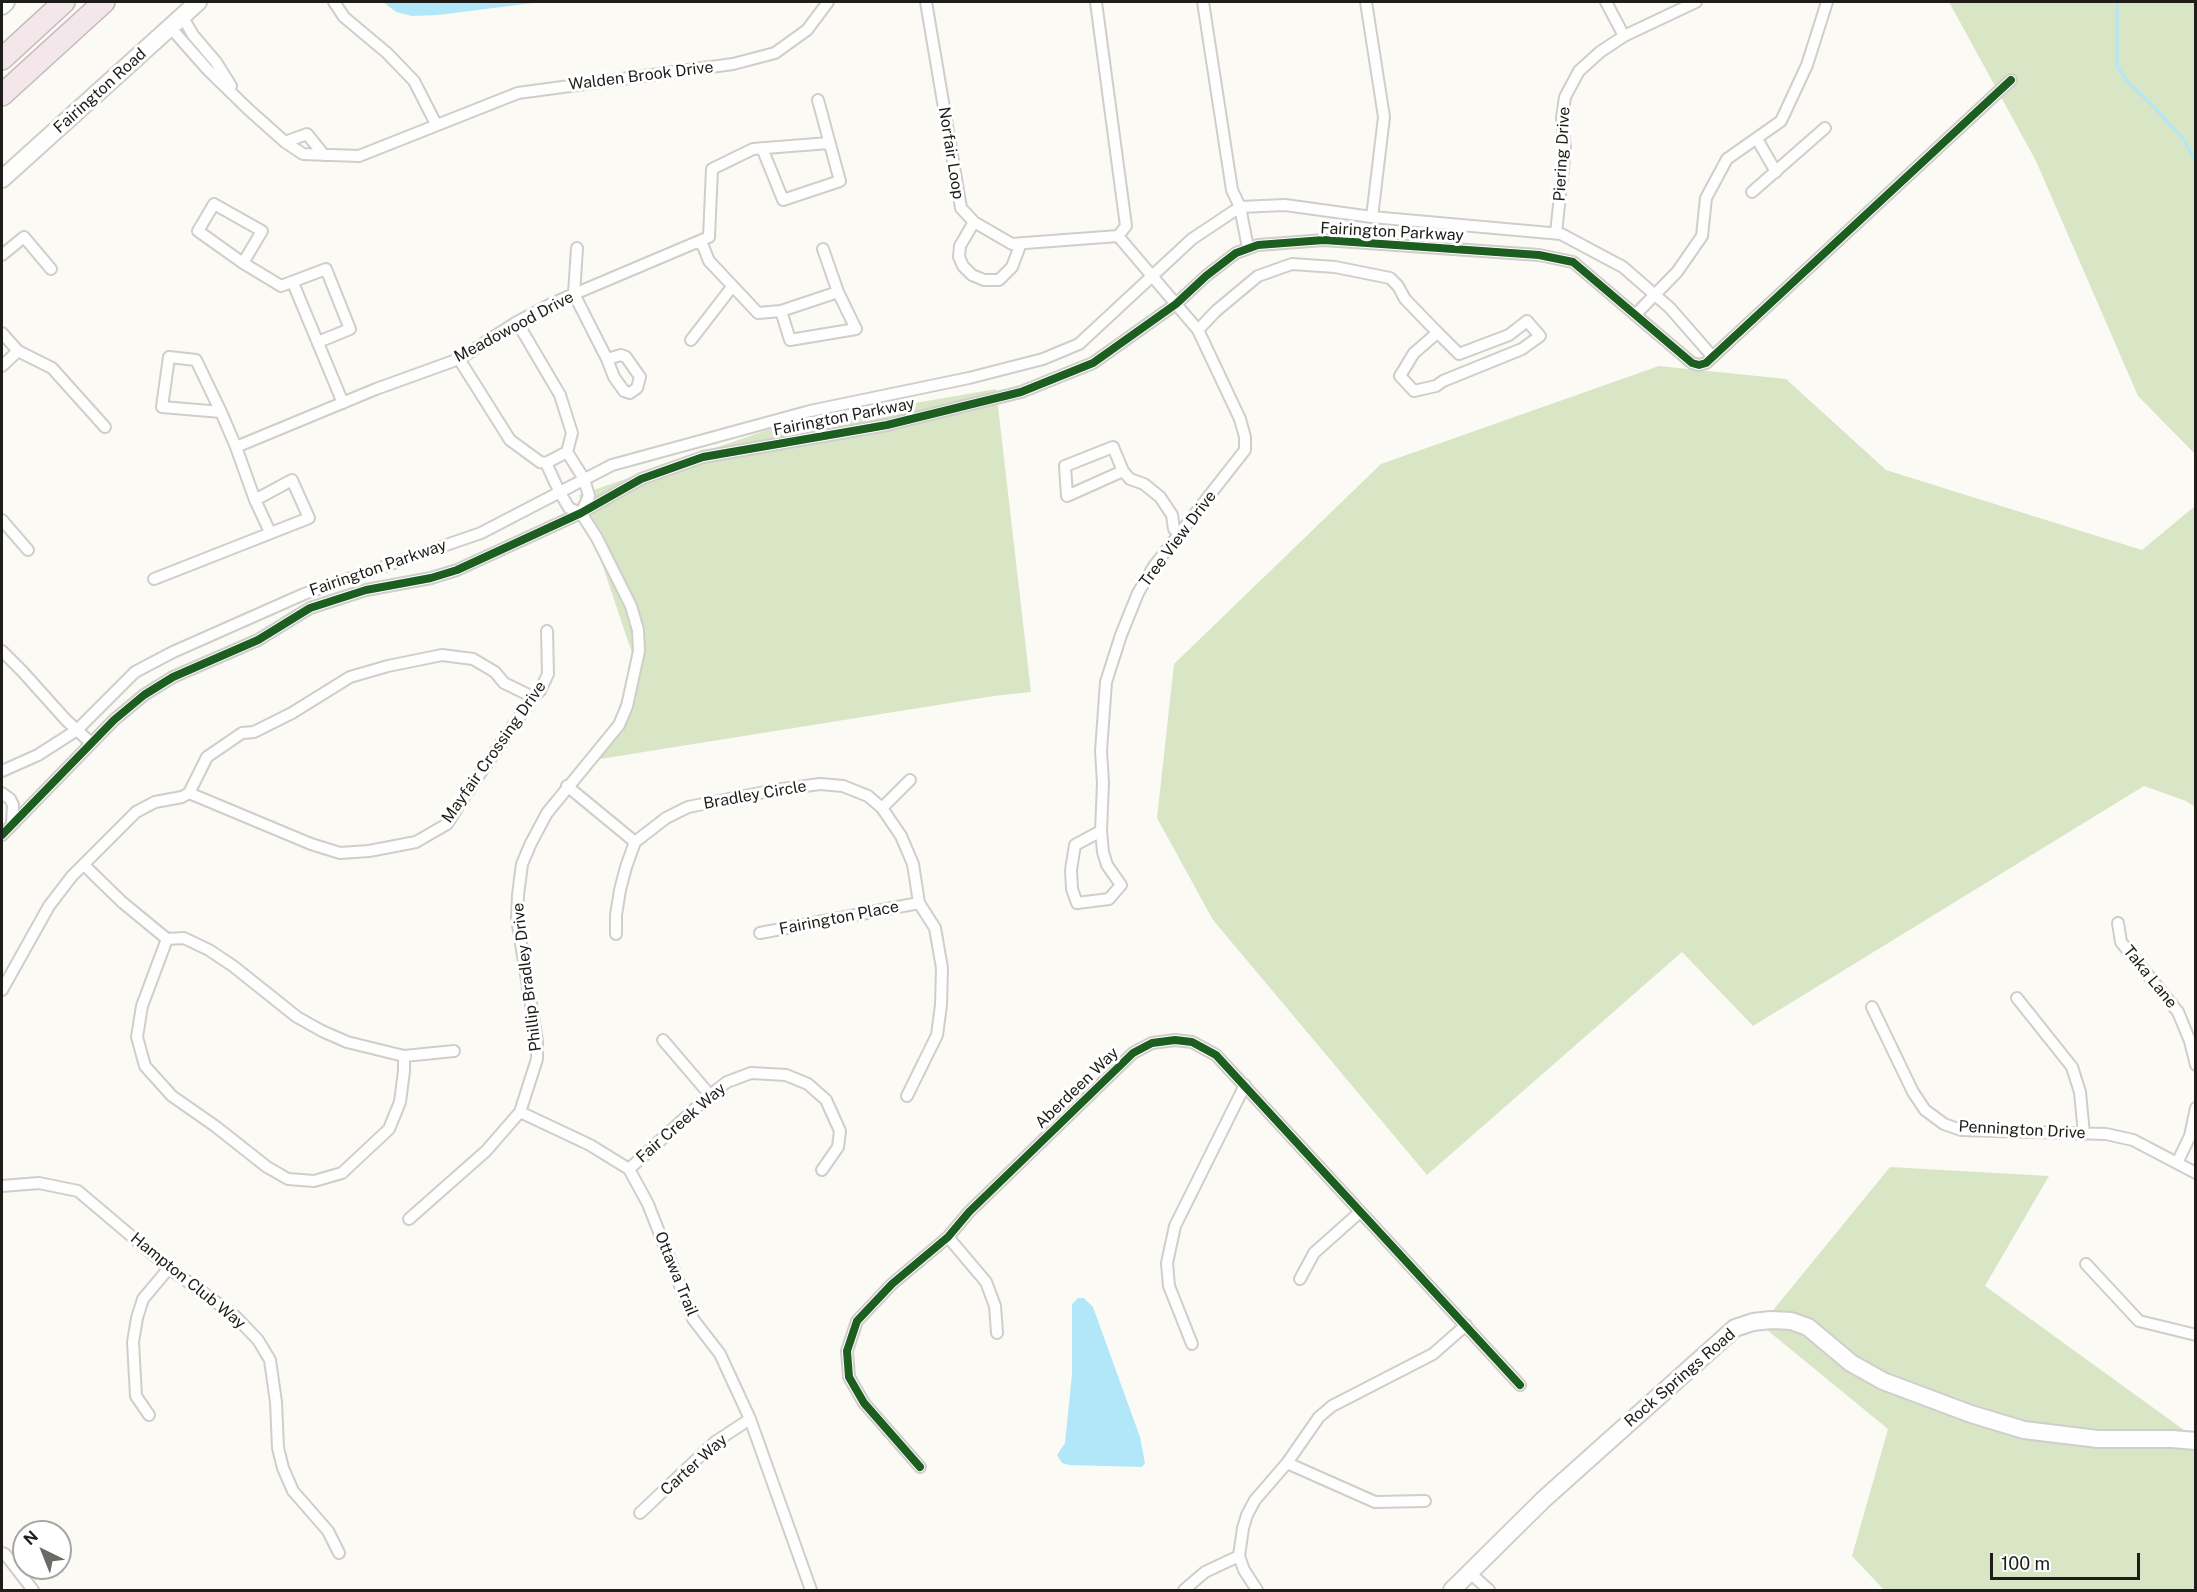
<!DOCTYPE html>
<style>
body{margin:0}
#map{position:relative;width:2197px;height:1592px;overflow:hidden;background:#fcfaf5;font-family:"Public Sans",sans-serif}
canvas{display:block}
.frame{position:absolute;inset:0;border:3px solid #1e1d1a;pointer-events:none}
.north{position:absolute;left:12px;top:1520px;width:60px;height:60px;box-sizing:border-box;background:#fff;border:2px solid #a5a5a3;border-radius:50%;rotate:317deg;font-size:16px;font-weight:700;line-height:24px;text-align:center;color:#1e1d1a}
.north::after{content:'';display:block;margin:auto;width:21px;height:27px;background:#6c6a67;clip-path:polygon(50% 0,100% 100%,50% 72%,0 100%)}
.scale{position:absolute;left:1990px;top:1553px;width:150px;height:27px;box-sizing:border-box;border:3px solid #1e1d1a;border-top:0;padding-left:8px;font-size:18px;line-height:21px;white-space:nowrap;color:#1e1d1a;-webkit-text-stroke:4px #fff;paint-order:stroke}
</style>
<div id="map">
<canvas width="2197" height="1592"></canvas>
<div class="frame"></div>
<div class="north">N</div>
<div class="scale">100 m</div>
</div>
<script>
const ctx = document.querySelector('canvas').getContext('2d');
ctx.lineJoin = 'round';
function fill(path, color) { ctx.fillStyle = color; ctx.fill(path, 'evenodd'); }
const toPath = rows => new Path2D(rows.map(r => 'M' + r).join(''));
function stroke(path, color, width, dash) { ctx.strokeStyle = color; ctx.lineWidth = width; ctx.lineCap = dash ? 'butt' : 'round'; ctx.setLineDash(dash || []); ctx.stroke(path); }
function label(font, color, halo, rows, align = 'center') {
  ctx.font = font + ' "Public Sans",sans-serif'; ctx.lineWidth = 6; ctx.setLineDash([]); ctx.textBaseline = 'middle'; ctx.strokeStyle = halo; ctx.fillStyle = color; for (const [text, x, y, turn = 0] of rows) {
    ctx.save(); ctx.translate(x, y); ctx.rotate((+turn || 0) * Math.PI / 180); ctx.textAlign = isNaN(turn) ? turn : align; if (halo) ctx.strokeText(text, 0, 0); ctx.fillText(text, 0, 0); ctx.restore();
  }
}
const green = toPath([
 [1949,2,2195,2,2195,454,2138,396,2036,161],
 [1659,366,1786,379,1886,470,2142,550,2195,506,2195,807,2186,801,2144,786,1753,1026,1682,952,1427,1175,1213,920,1157,818,1174,664,1381,464],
 [996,389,1031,692,994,696,600,759,635,662,579,495,776,427],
 [1890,1167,2049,1176,1985,1286,2195,1438,2195,1590,1884,1590,1852,1556,1888,1429,1761,1325]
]);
const water = toPath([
 [383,2,542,2,438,15,412,16,396,12],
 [1078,1298,1084,1298,1093,1307,1140,1437,1145,1463,1142,1467,1069,1465,1062,1463,1057,1455,1065,1443,1072,1374,1072,1304]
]);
const stream = toPath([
 [2117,2,2117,66,2127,81,2154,107,2185,141,2196,163]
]);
const street = toPath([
 [334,2,344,17,387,53,414,81,436,124],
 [926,2,961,208,974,222,1012,244,1118,236,1126,226,1096,2],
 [1203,2,1232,190,1240,207,1248,248],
 [1366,2,1384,117,1372,217],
 [1606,2,1624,36],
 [182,16,193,35,216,62,231,86],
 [170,27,208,70,248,109,285,142,303,154,359,156,518,93,733,64,775,53,807,30,828,2],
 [1757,139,1776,172],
 [285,142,307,134,324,155],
 [762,148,783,200,840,181,818,100],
 [1752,192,1825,128],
 [214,204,262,231,243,263,198,231,214,204],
 [974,222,960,246,959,257,963,266,972,275,984,280,999,280,1012,267,1021,243],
 [1556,233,1565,149,1562,118,1565,97,1579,71,1600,52,1624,36,1696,2],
 [698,242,703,246,709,261,758,313,781,311,838,292],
 [577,248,574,294,607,359,614,377,624,391,630,393,637,388,640,377,626,357,621,355,607,359],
 [2,255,24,237,51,269],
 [243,263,281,286,326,269,350,329,318,342],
 [293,283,343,403],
 [781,311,790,340,856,329,838,292,823,249],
 [1635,315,1677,272,1702,236,1706,198,1727,159,1781,121,1807,65,1827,2],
 [1527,321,1540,336,1522,349,1443,381,1436,386,1414,391,1400,376,1414,353,1436,334,1435,330,1459,354,1509,335,1527,321],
 [1198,330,1216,311,1258,276,1292,264,1335,267,1390,278,1398,286,1405,299,1435,330],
 [2,333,18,351,52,368,105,427],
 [691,340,732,287],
 [459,359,510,440,540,462,546,463,567,452,572,433,560,395,517,322],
 [2,366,18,351],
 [221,412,162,407,169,357,196,360,221,412,236,447,255,500,270,532],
 [236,447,376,389,459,359,517,322,553,303,709,237,712,169,753,149,829,143],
 [567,452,584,479,589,496,581,513],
 [1123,471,1067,496,1065,466,1113,447,1123,471,1130,479,1144,484,1160,497,1172,515,1174,529,1179,534],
 [2,520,28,550],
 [154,579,309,518,292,480,255,500],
 [2,651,22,671,66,720,91,743],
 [2,771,38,755,77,730,135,672,173,652,304,594,481,533,612,465,810,411,969,378,1043,359,1079,344,1192,239,1240,207,1285,205,1372,217,1561,234,1623,267,1670,308,1712,356],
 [567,786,635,842],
 [2,793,10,799,13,805,12,823],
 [189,793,207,757,242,733,254,732,292,713,350,677,388,666,442,655,473,659,495,672,504,683,533,697],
 [882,808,910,780],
 [1101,831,1103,852,1107,865,1121,885,1109,899,1077,903,1072,889,1071,870,1075,845,1101,831,1103,783,1101,751,1106,682,1121,635,1138,593,1154,566,1245,450,1245,437,1240,419,1198,330,1118,236],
 [2,835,114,720,144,695,173,677,258,640,310,608,366,590,431,578,457,570,581,513,641,479,703,457,887,425,1021,392,1093,363,1176,304,1206,276,1236,253,1258,245,1324,240,1539,255,1573,262,1692,363,1699,365,1706,363,2011,80],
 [84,865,122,902,167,939,184,938,209,950,233,966,297,1017,322,1031,347,1042,404,1056,454,1051],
 [2118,923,2121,942,2178,1012,2190,1041,2196,1065],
 [760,933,919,903],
 [616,934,616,915,620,890,626,867,635,842,666,818,688,807,775,790,820,784,843,786,868,796,882,808,901,836,913,864,919,903,935,928,942,968,941,1005,937,1035,907,1096],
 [167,939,142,1006,137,1037,145,1066,172,1096,215,1126,267,1167,288,1179,314,1181,342,1173,389,1129,400,1102,404,1071,404,1056],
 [2,990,49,906,72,876,136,812,155,802,182,797,189,793,311,844,340,853,369,851,416,842,447,824,468,791,533,697,540,691,548,674,547,631],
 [2017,998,2072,1067,2080,1092,2084,1134],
 [1872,1007,1913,1092,1925,1110,1944,1124,1961,1130,2106,1134,2133,1140,2196,1173],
 [663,1040,710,1095],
 [520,1112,590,1145,629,1169,648,1204,693,1319,720,1354,750,1419,811,1590],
 [2177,1163,2190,1136,2196,1108],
 [629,1169,710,1095,727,1082,751,1073,786,1075,808,1084,826,1100,840,1131,838,1147,822,1170],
 [2,1186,39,1183,78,1191,169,1268,235,1316,258,1340,270,1360,276,1402,278,1448,283,1468,293,1491,328,1531,339,1553],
 [409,1219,486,1151,520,1112,537,1059,537,1041,517,919,518,895,522,864,531,843,547,813,619,725,627,706,639,651,638,630,631,606,597,538,581,513,569,508,559,491,546,463],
 [948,1237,986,1282,995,1306,997,1333],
 [2086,1264,2139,1321,2196,1335],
 [1300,1279,1314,1253,1360,1212],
 [1192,1344,1169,1286,1167,1263,1175,1226,1245,1085],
 [149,1415,136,1396,133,1342,137,1318,143,1299,169,1268],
 [1287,1463,1375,1502,1425,1501],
 [920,1467,864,1403,849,1377,847,1351,857,1321,892,1284,948,1237,969,1212,1133,1053,1152,1043,1175,1040,1192,1042,1216,1055,1520,1385],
 [640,1513,715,1442,750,1419],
 [2,1553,5,1554,33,1590],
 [1470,1573,1489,1590],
 [1184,1590,1205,1572,1239,1556],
 [1257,1590,1244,1570,1239,1556,1243,1528,1247,1515,1255,1500,1287,1463,1319,1417,1332,1406,1433,1354,1466,1325]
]);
const secondary = toPath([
 [2,6,6,2],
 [2,179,198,2],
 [1452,1590,1544,1499,1735,1328,1753,1322,1771,1320,1791,1321,1808,1327,1851,1363,1883,1381,1971,1414,2024,1430,2098,1439,2172,1439,2196,1441]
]);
const highway = toPath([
 [2,59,64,2],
 [2,95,104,2]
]);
const cycleway = toPath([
 [2,835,114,720,144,695,173,677,258,640,310,608,366,590,431,578,457,570,581,513,641,479,703,457,887,425,1021,392,1093,363,1176,304,1206,276,1236,253,1258,245,1324,240,1539,255,1573,262,1692,363,1699,365,1706,363,2011,80],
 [920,1467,864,1403,849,1377,847,1351,857,1321,892,1284,948,1237,969,1212,1133,1053,1152,1043,1175,1040,1192,1042,1216,1055,1520,1385]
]);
const streetNames = [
 ["Walden Brook Drive",641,76,-7],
 ["Fairington Road",100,91,-42],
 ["Norfair Loop",951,153,81],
 ["Piering Drive",1562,154,-87],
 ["Fairington Parkway",1392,232,3],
 ["Meadowood Drive",514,327,-28],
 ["Fairington Parkway",844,417,-11],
 ["Tree View Drive",1178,539,-53],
 ["Fairington Parkway",378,568,-19],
 ["Mayfair Crossing Drive",494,752,-55],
 ["Bradley Circle",755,795,-10],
 ["Fairington Place",839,918,-11],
 ["Phillip Bradley Drive",527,977,-97],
 ["Taka Lane",2150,977,51],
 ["Aberdeen Way",1077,1088,-44],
 ["Fair Creek Way",681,1123,-41],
 ["Pennington Drive",2022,1130,3],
 ["Ottawa Trail",676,1274,68],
 ["Hampton Club Way",188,1281,39],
 ["Rock Springs Road",1680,1378,-41],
 ["Carter Way",694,1465,-42]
];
fill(green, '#d9e6c5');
fill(water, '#b2e7fa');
stroke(stream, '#b2e7fa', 3);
stroke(street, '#d0ceca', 14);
stroke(secondary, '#d0ceca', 20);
stroke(highway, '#c5babb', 24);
stroke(street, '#fffefe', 10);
stroke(secondary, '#fffefe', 16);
stroke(highway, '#f3e7eb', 21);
stroke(cycleway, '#1b5e20', 8);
label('16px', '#1e1d1a', '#fff', streetNames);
</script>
